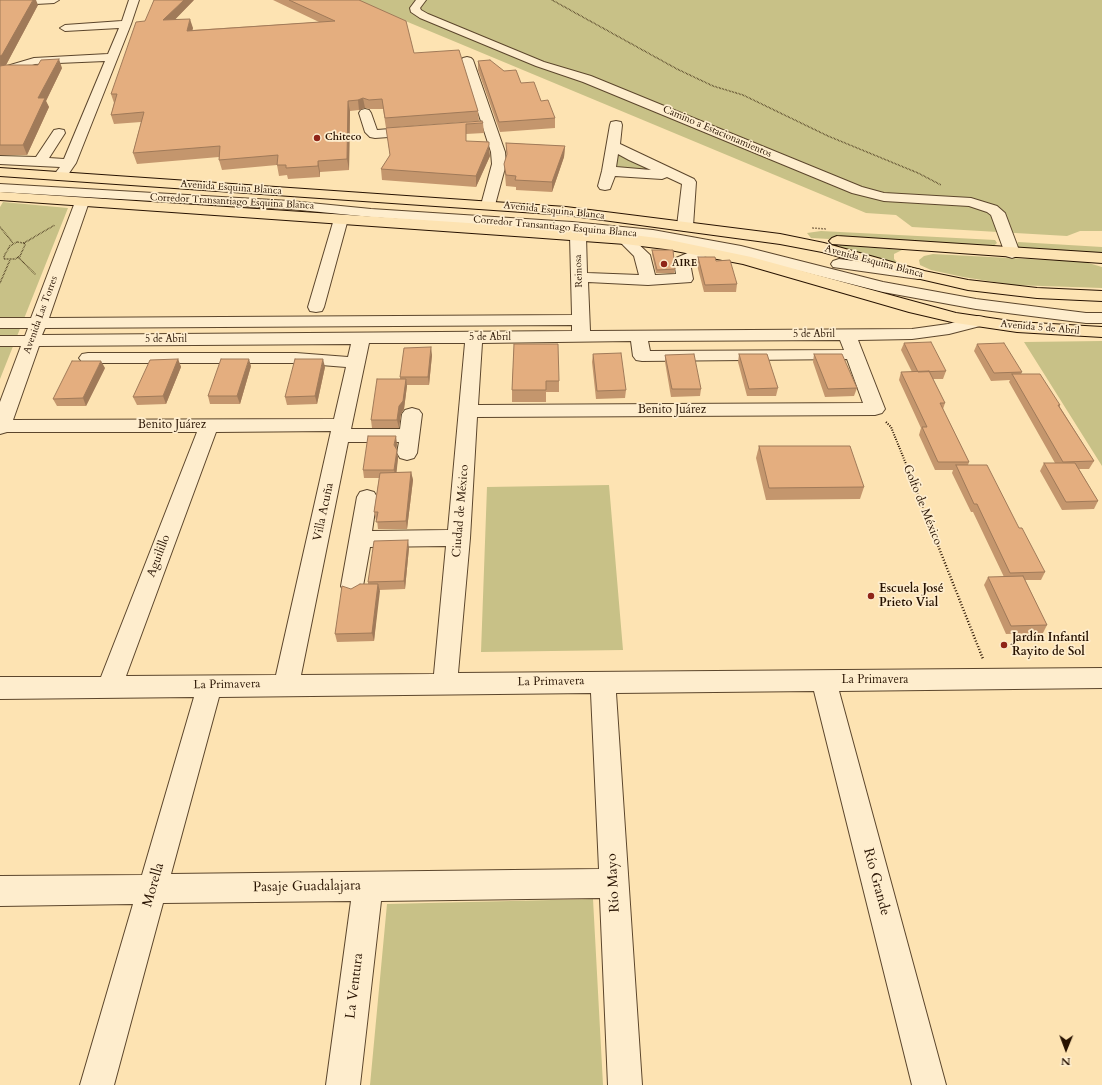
<!DOCTYPE html>
<meta charset="utf-8">
<style>
body{margin:0}
#map{position:relative;width:1102px;height:1085px;overflow:hidden;background:#fde3b2;font-family:Cardo,serif}
canvas{display:block}
.north{position:absolute;left:1046px;top:1029px;width:40px;height:40px;-webkit-text-stroke:3px #feedcd;paint-order:stroke;rotate:181deg;font-size:11px;font-weight:700;line-height:16px;text-align:center;color:#271200}
.north::after{content:'';display:block;margin:auto;width:14px;height:18px;background:#271200;clip-path:polygon(50% 0,100% 100%,50% 72%,0 100%)}
</style>
<div id="map">
<canvas width="1102" height="1085"></canvas>
<div class="north">N</div>
</div>
<script>
const ctx = document.querySelector('canvas').getContext('2d');
ctx.lineJoin = 'round';
function fill(path, color) { ctx.fillStyle = color; ctx.fill(path, 'evenodd'); }
const toPath = rows => new Path2D(rows.map(r => 'M' + r).join(''));
function stroke(path, color, width, dash) { ctx.strokeStyle = color; ctx.lineWidth = width; ctx.lineCap = dash ? 'butt' : 'round'; ctx.setLineDash(dash || []); ctx.stroke(path); }
function label(font, color, halo, rows, align = 'center') {
  ctx.font = font + ' Cardo,serif'; ctx.lineWidth = 3.5; ctx.setLineDash([]); ctx.textBaseline = 'middle'; ctx.strokeStyle = halo; ctx.fillStyle = color; for (const [text, x, y, turn = 0] of rows) {
    ctx.save(); ctx.translate(x, y); ctx.rotate((+turn || 0) * Math.PI / 180); ctx.textAlign = isNaN(turn) ? turn : align; if (halo) ctx.strokeText(text, 0, 0); ctx.fillText(text, 0, 0); ctx.restore();
  }
}
const green = toPath([
 [355,0,1102,0,1102,231,1080,231,1067,236,912,227,896,215,866,213],
 [615,150,664,173,615,169],
 [3,202,68,208,0,379,0,207],
 [821,231,995,240,997,243,991,248,811,238,807,233],
 [1018,242,1102,247,1102,255,1026,251,1017,246],
 [840,245,902,250,894,254,894,259,899,264,838,248],
 [933,254,1085,262,1102,267,1102,288,1013,285,963,277,931,270,920,265,919,260,924,256],
 [1102,341,1102,466,1024,342],
 [609,485,623,650,481,652,487,487],
 [593,899,603,1085,370,1085,387,904]
]);
const pathFar2 = toPath([
 [552,0,677,69,713,86,743,95,828,136,918,173,941,185],
 [0,227,13,243],
 [812,228,827,229],
 [17,242,24,243,25,245,20,256,15,259,4,259,4,256,10,246,17,242],
 [24,243,55,225],
 [18,257,36,275],
 [0,283,10,260]
]);
const pathFar1 = toPath([
 [886,422,891,427,917,491]
]);
const path = toPath([
 [916,490,983,659]
]);
const minor = toPath([
 [0,0,59,0,54,3,0,6,0,0],
 [129,0,139,0,131,24,76,163,65,179,60,180,55,179,53,176,60,167,0,164,0,156,36,157,54,130,59,129,64,130,65,133,49,158,64,159,105,61,35,64,0,76,0,68,34,58,108,54,119,28,65,31,60,28,65,25,122,21,129,0],
 [416,0,426,0,420,8,421,10,428,14,544,62,591,76,862,187,884,193,971,198,997,206,1005,213,1020,253,1018,256,1012,258,1006,256,991,215,987,212,969,206,884,201,852,193,583,82,536,66,420,18,411,12,410,8,416,0],
 [467,57,471,58,473,60,505,152,506,164,495,205,493,208,488,209,483,208,481,205,492,164,491,152,461,60,463,58,467,57],
 [365,109,369,110,371,113,377,130,416,127,421,128,422,131,421,134,416,135,375,138,370,137,365,132,359,113,361,110,365,109],
 [616,121,621,122,622,125,620,144,694,179,696,182,693,226,690,229,685,231,680,229,677,226,682,184,667,177,662,179,615,176,610,189,605,190,600,189,598,186,602,171,610,125,611,122,616,121],
 [618,154,629,160,651,170,616,167,618,154],
 [0,184,290,201,371,209,572,222,653,230,741,246,883,282,976,299,1086,313,1102,313,1102,323,1086,323,976,309,883,292,740,256,712,250,711,254,690,263,693,279,691,282,648,285,588,282,590,331,912,329,948,324,978,316,984,317,987,321,984,325,949,334,912,339,858,340,885,409,882,413,875,415,477,417,470,538,458,673,1102,668,1102,688,839,691,946,1085,912,1085,814,691,616,693,642,1085,608,1085,600,898,381,901,360,1085,326,1085,351,901,163,903,114,1085,80,1085,133,904,0,906,0,876,142,875,194,697,0,699,0,677,101,677,197,432,7,432,0,434,0,402,21,346,0,346,0,336,25,336,28,328,0,328,0,318,31,318,75,202,77,199,82,198,87,199,89,202,49,318,572,315,570,236,573,233,576,232,371,217,290,209,0,192,0,184],
 [583,233,619,236,617,239,634,256,639,275,587,273,586,236,583,233],
 [632,238,653,240,699,248,676,258,674,261,676,274,655,275,650,255,632,238],
 [572,325,572,331,42,335,45,328,572,325],
 [840,340,844,350,650,351,648,341,840,340],
 [631,341,633,356,636,360,642,361,847,359,863,403,478,405,482,343,631,341],
 [369,343,465,343,448,530,372,531,377,497,374,492,367,490,360,492,357,497,341,586,344,592,352,595,360,592,363,586,370,547,446,546,434,674,301,675,348,442,399,442,397,453,400,458,407,460,414,458,417,453,422,414,419,410,412,408,405,410,402,414,400,429,351,429,369,343],
 [351,344,348,357,296,353,88,353,82,354,79,358,82,362,88,363,296,363,346,367,334,419,13,420,39,346,351,344],
 [331,431,276,675,126,676,216,432,331,431],
 [591,693,599,869,171,874,219,697,591,693],
 [341,215,346,216,348,219,324,307,322,311,316,312,310,311,308,307,334,219,336,216,341,215],
 [839,259,918,269,924,271,926,274,924,277,918,279,833,267,831,264,833,261,839,259]
]);
const major = toPath([
 [0,168,566,207,780,234,824,243,924,271,968,280,1037,288,1102,291,1102,301,1037,298,968,290,916,278,822,252,780,244,566,215,0,176,0,168],
 [0,192,529,227,625,234,665,239,751,257,956,313,1017,322,1102,327,1102,337,1017,332,956,323,909,312,743,264,665,249,625,244,529,237,0,200,0,192],
 [837,236,1102,253,1102,263,832,244,829,241,832,238,837,236]
]);
const wall = toPath([
 [0,0,38,5,6,65,62,68,46,101,49,107,27,155,0,155],
 [194,0,175,19,193,28,192,30,319,22,273,0,359,0,414,53,478,111,479,121,386,128,383,109,370,109,365,108,359,110,350,111,349,170,320,172,320,177,288,179,287,175,279,176,277,165,222,170,219,160,219,157,137,164,133,153,141,122,114,124,111,115,114,103,111,94,145,21],
 [478,61,504,71,521,83,541,101,555,118,555,128,500,132,478,70],
 [483,123,484,133,466,134,466,141,490,156,476,187,382,180,381,169,390,155,386,128],
 [506,143,565,146,564,157,552,192,516,190,516,187,506,186,505,174,504,164,507,155],
 [652,250,675,269,674,273,656,273,652,254],
 [698,257,716,261,737,284,736,292,704,292,697,265],
 [904,343,946,371,943,379,933,379,945,403,943,409,969,462,968,465,1019,528,1045,572,1041,580,1025,580,1047,625,1043,633,1006,634,984,585,988,577,1004,577,973,512,971,512,952,473,953,470,935,470,919,435,921,428,899,380,901,372,912,372,901,350],
 [514,344,559,381,559,392,546,392,546,402,512,402,512,390],
 [977,344,1022,372,1021,374,1060,405,1060,407,1094,461,1089,469,1079,469,1098,501,1094,509,1062,510,1040,471,1044,463,1055,463,1009,382,1010,380,991,381,974,351],
 [593,354,626,390,625,398,596,399,592,362],
 [739,354,778,388,776,396,747,396,738,362],
 [814,354,857,388,854,396,825,397,813,362],
 [432,355,429,385,407,385,404,409,401,414,399,428,372,428,371,420,400,379,400,377],
 [665,355,701,389,700,396,671,397,665,362],
 [178,359,181,367,166,404,137,405,133,397],
 [251,366,240,404,210,404,208,396],
 [325,367,317,404,287,405,285,397],
 [105,368,86,406,57,406,53,399],
 [397,444,396,449,398,458,396,472,411,472,413,480,407,529,378,529,377,520,376,520,374,512,379,478,364,478,363,470],
 [759,446,864,487,860,499,766,500,756,458],
 [409,548,405,589,379,590,374,641,337,642,335,634,351,589,368,584,368,582]
]);
const shadedWall = toPath([
 [33,0,36,0,38,5,6,65,0,67,0,56],
 [184,0,194,0,166,29,163,20],
 [190,19,193,28,190,40,187,31],
 [59,59,62,68,46,101,49,107,27,155,23,145,38,98],
 [363,98,365,108,359,110,358,100],
 [348,101,350,111,349,170,347,159],
 [489,145,490,156,476,187,476,176],
 [565,146,564,157,552,192,552,182],
 [318,161,320,172,320,177,318,166],
 [431,347,432,355,429,385,428,377],
 [178,359,181,367,166,404,163,396],
 [249,359,251,366,240,404,237,396],
 [323,359,325,367,317,404,315,396],
 [101,361,105,368,86,406,83,398],
 [406,379,407,386,404,409,401,414,399,428,397,420,399,406],
 [396,436,397,444,396,453,394,445],
 [397,450,398,458,396,478,394,470],
 [411,472,413,480,407,529,406,521],
 [408,540,409,548,405,589,404,581],
 [378,584,380,591,374,641,372,633]
]);
const building = toPath([
 [0,0,33,0,2,55,0,56,0,0],
 [154,0,184,0,163,20,190,19,187,31,335,21,289,0,359,0,406,21,414,53,459,50,478,111,385,118,382,99,369,100,363,98,358,100,348,101,347,159,318,161,318,166,286,168,286,165,277,165,278,155,219,160,220,146,133,153,144,112,111,115,117,94,111,94,136,22,145,21,154,0],
 [59,59,38,98,45,98,23,145,0,145,0,66,6,65,38,65,41,60,59,59],
 [490,60,504,71,516,70,521,83,534,82,541,101,548,100,555,118,499,122,478,61,490,60],
 [482,121,483,123,466,124,466,141,489,142,489,145,476,176,381,169,390,155,386,128,482,121],
 [506,143,565,146,552,182,515,180,516,176,506,175,504,164,507,154,506,143],
 [652,250,673,250,675,269,657,270,652,250],
 [698,257,715,257,716,261,730,260,737,284,705,285,698,257],
 [931,342,946,371,918,372,904,343,931,342],
 [1004,343,1022,372,994,373,977,344,1004,343],
 [514,344,558,344,559,381,546,381,546,390,512,390,514,344],
 [431,347,428,377,400,377,404,348,431,347],
 [621,353,626,390,597,391,593,354,621,353],
 [694,354,701,389,672,389,665,355,694,354],
 [739,354,767,354,778,388,749,389,739,354],
 [814,354,842,354,857,388,828,389,814,354],
 [178,359,163,396,133,397,150,360,178,359],
 [221,359,249,359,237,396,208,396,221,359],
 [295,359,323,359,315,396,285,397,295,359],
 [72,361,101,361,83,398,53,399,72,361],
 [929,371,945,403,940,403,969,462,938,462,922,427,927,427,901,372,929,371],
 [1012,374,1040,374,1060,405,1058,405,1094,461,1063,462,1012,374],
 [377,379,406,379,403,401,399,406,397,420,371,420,377,379],
 [368,436,396,436,394,445,397,450,394,470,363,470,368,436],
 [759,446,850,446,864,487,769,488,759,446],
 [1044,463,1075,463,1098,501,1066,502,1044,463],
 [956,465,987,465,1019,528,1022,528,1045,572,1010,573,977,504,974,504,956,465],
 [411,472,406,521,376,522,378,512,374,512,380,473,411,472],
 [408,540,404,581,368,582,374,541,408,540],
 [1023,576,1047,625,1011,626,988,577,1023,576],
 [360,584,378,584,372,633,335,634,342,586,351,589,360,584]
]);
const markers = [
 [317,138,4,"#8f2418"],
 [664,264,4,"#8f2418"],
 [871,596,4,"#8f2418"],
 [1004,645,4,"#8f2418"]
];
const farStreetnames = [
 ["Camino a Estacionamientos",717,132,23],
 ["Avenida Esquina Blanca",231,188,4],
 ["Corredor Transantiago Esquina Blanca",232,202,3],
 ["Avenida Esquina Blanca",554,211,6],
 ["Corredor Transantiago Esquina Blanca",555,227,5],
 ["Avenida Esquina Blanca",874,262,15],
 ["Reinosa",579,271,-92],
 ["Avenida Las Torres",41,315,-70],
 ["Avenida 5 de Abril",1040,328,5],
 ["5 de Abril",814,335],
 ["5 de Abril",490,338],
 ["5 de Abril",166,340]
];
const farPoinames = [
 ["Chiteco",325,138],
 ["AIRE",672,264]
];
const streetNames = [
 ["Benito Juárez",672,410],
 ["Benito Juárez",172,425],
 ["Golfo de México",922,505,68],
 ["Ciudad de México",461,511,-85],
 ["Villa Acuña",324,512,-78],
 ["Aguilillo",159,556,-69],
 ["La Primavera",875,680],
 ["La Primavera",551,682,-1],
 ["La Primavera",227,685,-1]
];
const poiNames = [
 ["Escuela José",879,589],
 ["Prieto Vial",879,603],
 ["Jardín Infantil",1012,638],
 ["Rayito de Sol",1012,652]
];
const nearStreetnames = [
 ["Río Grande",876,882,75],
 ["Río Mayo",614,883,-93],
 ["Morella",154,885,-74],
 ["Pasaje Guadalajara",307,887,-1],
 ["La Ventura",355,986,-83]
];
fill(green, '#c8c187');
stroke(minor, '#5c462c', 2);
stroke(major, '#271200', 2);
stroke(pathFar2, '#271200', 1.5, [0.5, 1]);
stroke(pathFar1, '#271200', 2, [1, 1.5]);
stroke(path, '#271200', 2.5, [1, 2]);
fill(minor, '#feedcd');
fill(major, '#fde3b2');
fill(wall, '#c4966d');
fill(shadedWall, '#a07a59');
fill(building, '#e4ae7f');
stroke(building, '#a07a59', 1);
for (const [x, y, r, color] of markers) { const dot = new Path2D(); dot.arc(x, y, r, 0, 2 * Math.PI); ctx.fillStyle = color; ctx.fill(dot); stroke(dot, '#feedcd', 1.5); }
label('10px', '#271200', '#feedcd', farStreetnames);
label('bold 10px', '#271200', '#feedcd', farPoinames, 'left');
label('12px', '#271200', '#feedcd', streetNames);
label('bold 12px', '#271200', '#feedcd', poiNames, 'left');
label('14px', '#271200', '#feedcd', nearStreetnames);
</script>
